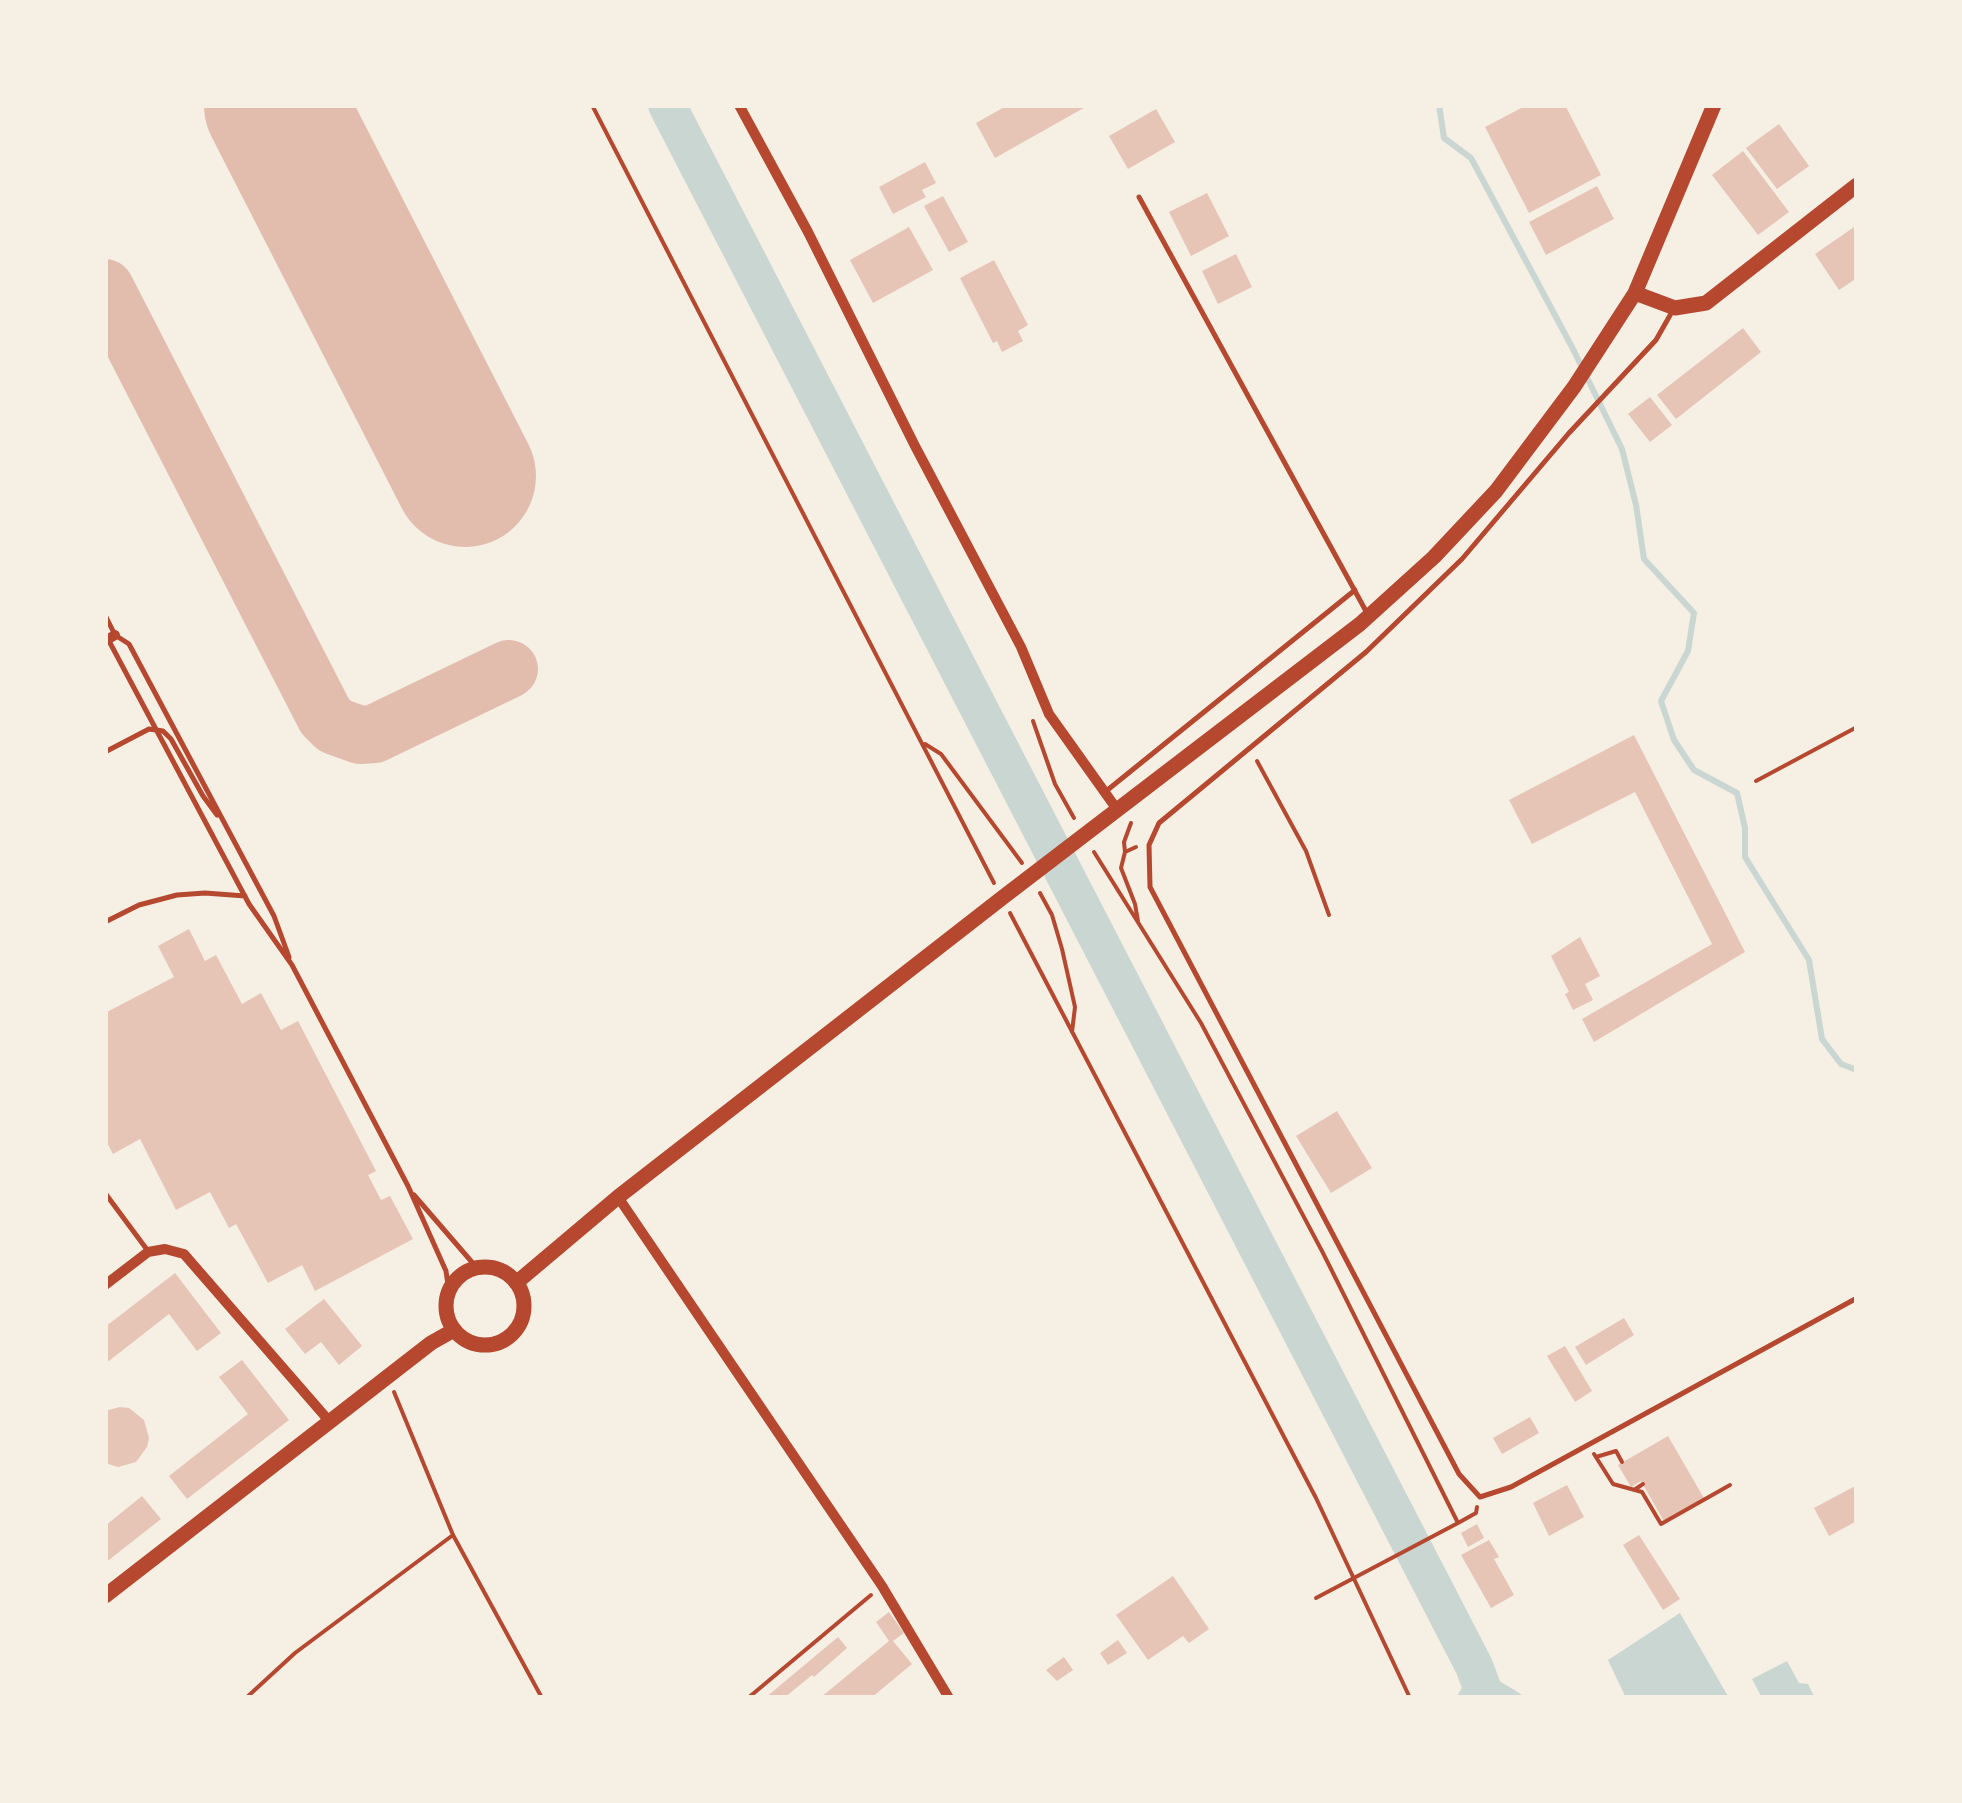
<!DOCTYPE html>
<style>
body{margin:0}
#map{position:relative;width:1962px;height:1803px;overflow:hidden;background:#f6efe4;font-family:"Fira Sans",sans-serif}
canvas{display:block}
.frame{position:absolute;inset:0;border:108px solid #f6efe4;pointer-events:none}
</style>
<div id="map">
<canvas width="1962" height="1803"></canvas>
<div class="frame"></div>
</div>
<script>
const ctx = document.querySelector('canvas').getContext('2d');
ctx.lineJoin = 'round';
function fill(path, color) { ctx.fillStyle = color; ctx.fill(path, 'evenodd'); }
const toPath = rows => new Path2D(rows.map(r => 'M' + r).join(''));
function stroke(path, color, width, dash) { ctx.strokeStyle = color; ctx.lineWidth = width; ctx.lineCap = dash ? 'butt' : 'round'; ctx.setLineDash(dash || []); ctx.stroke(path); }
const water = toPath([
 [1680,1613,1729,1698,1626,1698,1608,1660],
 [1787,1661,1799,1683,1808,1684,1815,1698,1762,1698,1752,1679],
 [1474,1666,1516,1691,1526,1698,1456,1698]
]);
const stream = toPath([
 [1439,105,1444,138,1471,158,1573,349,1622,449,1636,505,1644,559,1694,613,1688,651,1661,701,1674,740,1694,770,1737,793,1745,828,1745,857,1809,960,1822,1039,1841,1064,1857,1070]
]);
const river = toPath([
 [667,105,1474,1666,1486,1698]
]);
const taxiway = toPath([
 [105,288,325,716,335,726,360,735,374,734,509,669]
]);
const runway = toPath([
 [275,105,465,476]
]);
const building = toPath([
 [1008,105,1089,105,995,158,976,123],
 [1527,105,1565,105,1601,175,1529,213,1485,127],
 [1156,109,1175,142,1128,169,1109,136],
 [1779,124,1809,166,1777,189,1746,148],
 [1743,151,1789,212,1758,235,1712,175],
 [925,162,936,183,922,190,926,197,893,214,879,187],
 [1597,186,1614,219,1546,255,1529,222],
 [1207,193,1229,236,1191,256,1169,212],
 [943,196,968,242,949,252,924,206],
 [1857,225,1857,278,1839,290,1815,254],
 [909,227,933,270,873,303,850,260],
 [1236,254,1252,287,1218,304,1202,271],
 [994,260,1028,325,1018,331,1023,341,1002,352,997,341,993,343,960,278],
 [1743,328,1761,352,1676,419,1657,395],
 [1650,397,1672,425,1650,442,1628,414],
 [1634,735,1745,952,1594,1042,1582,1019,1712,944,1635,792,1532,844,1509,800],
 [189,929,205,961,216,955,242,1004,261,993,281,1030,298,1021,376,1171,368,1175,381,1200,390,1196,413,1239,315,1291,302,1265,268,1283,236,1224,229,1228,210,1192,176,1210,140,1139,113,1154,105,1139,105,1013,174,977,158,946],
 [1580,937,1600,976,1585,984,1593,1000,1573,1010,1565,994,1569,992,1551,956],
 [1337,1111,1372,1168,1331,1193,1296,1136],
 [175,1273,221,1333,197,1351,169,1314,105,1364,105,1327],
 [324,1299,362,1346,339,1365,321,1342,305,1354,285,1329],
 [1624,1318,1634,1335,1586,1365,1575,1347],
 [1565,1346,1592,1391,1575,1402,1547,1356],
 [242,1360,289,1420,187,1499,169,1476,248,1414,219,1377],
 [120,1407,129,1408,144,1420,149,1438,147,1447,136,1462,118,1467,105,1463,105,1411],
 [1530,1417,1539,1433,1502,1454,1493,1438],
 [1668,1436,1705,1500,1665,1523,1641,1481,1631,1487,1618,1465],
 [1567,1485,1584,1517,1549,1536,1533,1503],
 [1857,1485,1857,1521,1829,1536,1814,1508],
 [142,1496,161,1519,105,1563,105,1526],
 [1477,1524,1484,1538,1468,1547,1461,1533],
 [1639,1535,1680,1599,1663,1610,1623,1545],
 [1489,1540,1499,1557,1494,1559,1514,1595,1491,1608,1461,1555],
 [1173,1576,1209,1629,1189,1643,1183,1636,1148,1660,1116,1615],
 [889,1612,904,1633,893,1641,912,1664,871,1698,820,1698,889,1641,876,1622],
 [838,1637,847,1648,814,1677,812,1675,784,1698,765,1698],
 [1118,1640,1127,1653,1108,1665,1100,1653],
 [1064,1657,1073,1670,1057,1681,1046,1670]
]);
const path = toPath([
 [592,105,994,883],
 [1033,721,1055,784,1074,818],
 [925,744,941,754,1022,863],
 [1257,761,1306,851,1329,915],
 [1756,781,1857,727],
 [1136,847,1125,852,1121,868,1135,904,1138,921],
 [1094,852,1201,1023,1323,1253,1458,1523,1476,1513,1477,1507],
 [1125,852,1124,842,1131,823],
 [1040,893,1052,915,1062,949,1075,1007,1072,1032],
 [1010,913,1316,1498,1410,1698],
 [394,1392,453,1535,542,1698],
 [1594,1454,1613,1484,1642,1492,1661,1524,1730,1485],
 [1596,1457,1616,1451,1622,1462],
 [1634,1490,1643,1484],
 [1316,1598,1458,1523],
 [246,1698,295,1653,453,1535],
 [748,1698,871,1595]
]);
const service = toPath([
 [1139,197,1367,613],
 [1673,310,1656,340,1569,433,1462,559,1366,652,1159,823,1149,845,1150,887,1459,1474,1480,1497,1511,1487,1857,1298],
 [105,615,115,635,129,644,274,916,289,957],
 [109,641,249,904,292,965,408,1186,446,1271,449,1292],
 [105,752,149,729,163,731,171,739,203,796,217,815],
 [1105,792,1355,590],
 [105,922,139,905,177,895,205,893,245,896],
 [105,1193,148,1251],
 [414,1195,477,1268]
]);
const minor = toPath([
 [739,105,808,232,915,446,1021,647,1049,714,1116,808],
 [105,641,115,635],
 [618,1197,882,1586,949,1698],
 [105,1285,148,1252,165,1249,184,1254,330,1422]
]);
const secondary = toPath([
 [1635,293,1675,308,1706,303,1857,185],
 '446 1306a39 39 0 1 1 78 0a39 39 0 1 1-78 0Z',
 [516,1283,618,1197,1002,898,1360,624,1434,557,1496,491,1574,387,1635,293,1714,105],
 [105,1596,431,1343,454,1330]
]);
fill(water, '#c9d6d2');
stroke(stream, '#c9d6d2', 6);
stroke(river, '#c9d6d2', 38);
stroke(taxiway, '#e2bdae', 58);
stroke(runway, '#e2bdae', 142);
fill(building, '#e6c5b7');
stroke(path, '#b5482f', 4);
stroke(service, '#b5482f', 5);
stroke(minor, '#b5482f', 10);
stroke(secondary, '#b5482f', 15);
</script>
